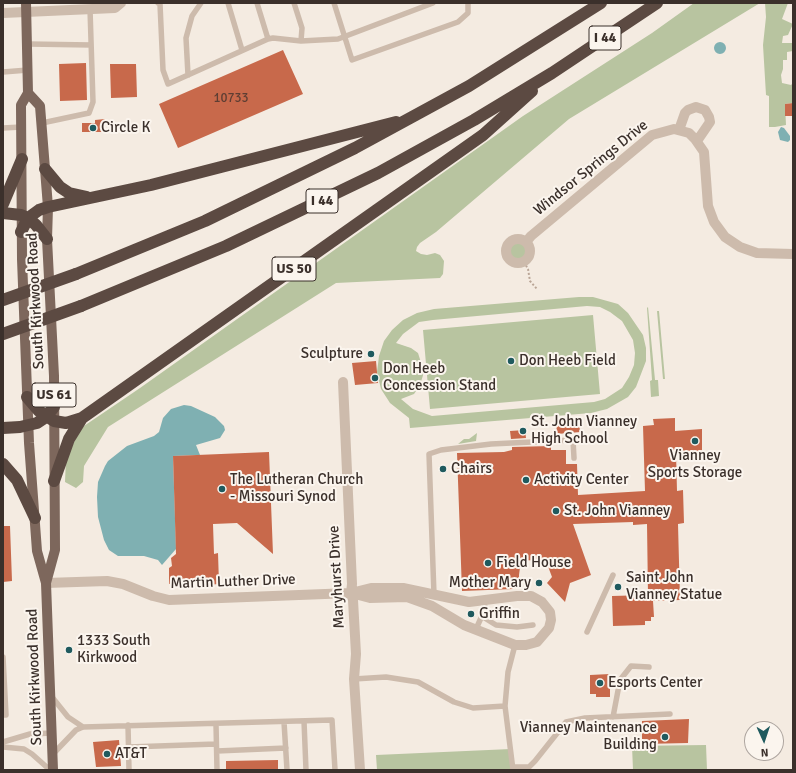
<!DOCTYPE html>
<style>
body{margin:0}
#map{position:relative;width:796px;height:773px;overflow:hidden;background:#f4ebe1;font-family:Signika,sans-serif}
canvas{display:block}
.frame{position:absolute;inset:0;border:4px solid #3b302b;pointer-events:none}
.north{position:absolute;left:744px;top:721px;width:40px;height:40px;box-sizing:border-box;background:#fbf5ee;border:1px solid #aea6a0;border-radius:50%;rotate:177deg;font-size:11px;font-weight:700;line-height:16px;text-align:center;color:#3b302b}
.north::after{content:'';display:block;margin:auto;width:14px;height:18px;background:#1f5a5e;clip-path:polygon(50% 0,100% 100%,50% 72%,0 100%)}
</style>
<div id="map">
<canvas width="796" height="773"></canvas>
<div class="frame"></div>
<div class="north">N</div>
</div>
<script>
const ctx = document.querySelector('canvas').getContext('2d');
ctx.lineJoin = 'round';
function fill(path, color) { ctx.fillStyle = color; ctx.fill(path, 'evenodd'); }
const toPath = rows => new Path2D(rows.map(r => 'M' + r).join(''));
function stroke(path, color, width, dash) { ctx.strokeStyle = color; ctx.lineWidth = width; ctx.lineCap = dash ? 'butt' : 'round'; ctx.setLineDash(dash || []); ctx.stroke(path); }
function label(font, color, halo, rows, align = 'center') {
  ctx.font = font + ' Signika,sans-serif'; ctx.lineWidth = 4; ctx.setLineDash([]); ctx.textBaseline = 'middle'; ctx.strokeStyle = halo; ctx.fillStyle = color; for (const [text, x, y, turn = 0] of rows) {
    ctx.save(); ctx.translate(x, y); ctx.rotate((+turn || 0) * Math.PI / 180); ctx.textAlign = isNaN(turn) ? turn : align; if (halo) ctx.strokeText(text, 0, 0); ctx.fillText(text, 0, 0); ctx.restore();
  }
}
const green = toPath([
 [694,3,760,3,569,119,436,232,420,243,417,247,416,251,421,254,427,255,435,253,440,255,444,261,443,274,440,278,336,283,108,427,84,466,83,482,76,488,65,482,66,458,81,428,140,388,523,116,652,33],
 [765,3,788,3,782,19,793,24,788,35,783,36,782,43,793,43,793,51,787,52,787,60,783,60,783,69,781,75,782,83,791,85,793,83,793,100,792,103,785,104,786,125,775,127,769,127,769,96,766,95,763,45,766,17],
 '510 251a8 8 0 1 1 16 0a8 8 0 1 1-16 0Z',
 [579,297,593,297,618,304,628,313,643,335,646,348,646,361,636,387,628,397,607,409,591,413,410,428,409,418,390,403,381,389,377,372,379,356,384,341,392,330,403,320,417,313,434,309],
 [587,306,600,307,610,312,622,321,633,340,635,353,634,365,629,377,622,388,605,399,594,402,432,416,413,409,401,399,414,394,420,385,424,372,418,353,411,348,396,343,403,334,419,322,433,320],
 [648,307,655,380,658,380,659,396,651,397,650,381,652,380,647,308],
 [657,311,659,311,665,379,663,379],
 [593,315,600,394,430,409,423,330],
 [477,433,476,441,458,444,464,439,469,439],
 [706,745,707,770,633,770,632,746],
 [511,749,511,770,377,770,376,755]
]);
const water = toPath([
 '714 48a6 6 0 1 1 12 0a6 6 0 1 1-12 0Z',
 [781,127,784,128,790,136,790,140,788,142,780,140,778,132],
 [184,405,191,406,215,417,224,426,225,430,220,438,196,445,200,455,173,456,176,549,162,565,158,560,144,556,118,556,109,550,104,540,98,517,97,497,98,482,105,466,108,461,127,446,154,436,159,432,163,418,171,409]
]);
const building = toPath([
 [283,50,303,94,178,148,159,104],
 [86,63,87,100,60,101,59,64],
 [110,64,136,64,137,97,111,98],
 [793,103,793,116,785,116,785,104],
 [105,119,105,132,82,132,82,123,95,123,95,120],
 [376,361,378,383,355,385,352,363],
 [675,418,675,431,702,429,702,452,676,453,677,491,683,490,684,523,678,524,680,600,653,601,654,617,651,617,651,621,645,621,645,625,613,626,612,596,648,595,647,524,633,525,633,522,573,524,591,575,570,583,565,602,547,583,552,577,546,561,521,560,519,575,519,578,514,578,513,589,462,591,457,453,504,452,512,450,512,447,551,446,551,450,566,450,566,464,577,464,578,495,645,491,643,426,654,425,653,419],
 [579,420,580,432,557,434,556,421],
 [525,430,526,438,511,439,510,431],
 [269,452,273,554,237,523,213,524,214,554,218,553,219,584,207,585,201,582,169,584,169,568,172,566,171,558,176,554,173,456],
 [3,526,10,526,12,581,3,582],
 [610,674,610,697,596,697,596,694,590,694,590,675],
 [689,719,688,743,642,744,642,721],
 [119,740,121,766,96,767,93,742],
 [278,760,278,770,226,770,226,761]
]);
const path = toPath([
 [524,262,528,269,530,281,537,289]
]);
const lane = toPath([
 [158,3,160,4,163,70,168,84,268,39,273,38,301,41,338,39,433,3],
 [228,3,242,50],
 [257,3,268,39],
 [294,3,302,28,301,41],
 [334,3,352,60,458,22,468,13,468,3],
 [28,44,91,45],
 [3,72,28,70],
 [188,75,186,38,192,16,201,3],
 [42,123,89,113,93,102,90,9],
 [3,128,21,127],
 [434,595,429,454,441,450,491,444,573,440,574,458],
 [483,617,496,625,517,627,533,625],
 [476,629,485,609,484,601],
 [587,632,613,575],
 [3,657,6,715,3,715],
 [354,679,386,677,418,682,454,702,473,708,505,706],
 [52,697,68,717,83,727],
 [613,717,620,680,631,666,649,667],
 [304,721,306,770],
 [284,722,287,770],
 [216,724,217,770],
 [128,725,129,770],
 [3,742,30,734,52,733],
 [3,747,24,749,32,754,50,770],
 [129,747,216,744],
 [217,751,286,748],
 [53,754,76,730,83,727,332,720,335,770],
 [513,767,529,767,535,761,566,722,585,718,670,714],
 [513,770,505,706,508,672,515,645]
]);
const street = toPath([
 [3,13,115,8,121,3],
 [679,130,685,113,688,110,696,107,705,110,709,117,710,122,697,141],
 '506 251a12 12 0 1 1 24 0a12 12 0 1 1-24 0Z',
 [526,242,531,236,652,135,674,129,689,133,695,139,704,152,708,206,714,222,725,237,740,247,757,253,793,254],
 [343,382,352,584,351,593,353,600,356,654,354,679,360,770],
 [46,583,107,581,123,584,153,596,169,600,351,593,371,588,403,588,469,602,517,596,531,596,542,602,550,612,551,620,549,628,537,642,526,645,515,645,464,625,432,606,407,597,370,598,351,593]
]);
const primary = toPath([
 [26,3,28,93,21,105,22,259,29,443,37,551,46,583,53,770],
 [28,93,40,106,48,207,47,239,54,376,55,550,46,583]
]);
const highway = toPath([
 [45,169,60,187,69,193,87,197],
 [3,204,22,159],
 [3,213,21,215,28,218,36,225,47,239],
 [21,232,28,218,39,210,48,207,151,185,396,122],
 [76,274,205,221,355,148,469,86,601,3],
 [81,306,226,246,378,173,474,120,552,73,657,3],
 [27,397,39,411,54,421,66,423,82,418,483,135,532,91],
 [3,428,20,427,37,423,46,417,54,407],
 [3,464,17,480,35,518],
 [54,481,69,439,82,418]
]);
const highwayBridge = toPath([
 [3,300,76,274],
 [3,334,81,306]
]);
const markers = [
 [93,128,4,"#1f5a5e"],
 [371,354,4,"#1f5a5e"],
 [511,361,4,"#1f5a5e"],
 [375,378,4,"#1f5a5e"],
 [523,431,4,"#1f5a5e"],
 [695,441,4,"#1f5a5e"],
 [443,469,4,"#1f5a5e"],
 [526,480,4,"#1f5a5e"],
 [222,489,4,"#1f5a5e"],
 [556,511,4,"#1f5a5e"],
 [488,563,4,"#1f5a5e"],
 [539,583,4,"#1f5a5e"],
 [618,587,4,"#1f5a5e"],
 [471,614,4,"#1f5a5e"],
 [69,650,4,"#1f5a5e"],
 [600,683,4,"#1f5a5e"],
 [665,737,4,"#1f5a5e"],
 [107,754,4,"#1f5a5e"]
];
const numberNames = [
 ["10733",231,99]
];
const shields = [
 [605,38,32],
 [322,201,32],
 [294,269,44],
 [54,395,44]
];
const shieldNames = [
 ["I 44",605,38],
 ["I 44",322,201],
 ["US 50",294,269],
 ["US 61",54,395]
];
const poiNames = [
 ["Circle K",101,128],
 ["Sculpture",363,354,"right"],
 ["Don Heeb Field",519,361],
 ["Don Heeb",383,369],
 ["Concession Stand",383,386],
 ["St. John Vianney",531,422],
 ["High School",531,439],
 ["Vianney",695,456,"center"],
 ["Sports Storage",695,473,"center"],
 ["Chairs",451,469],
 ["The Lutheran Church",230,480],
 ["- Missouri Synod",230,497],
 ["Activity Center",534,480],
 ["St. John Vianney",564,511],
 ["Field House",496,563],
 ["Saint John",626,578],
 ["Vianney Statue",626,595],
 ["Mother Mary",531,583,"right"],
 ["Griffin",479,614],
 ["1333 South",77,641],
 ["Kirkwood",77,658],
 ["Esports Center",608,683],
 ["Vianney Maintenance",657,728,"right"],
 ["Building",657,745,"right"],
 ["AT&T",115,754]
];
const streetNames = [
 ["Windsor Springs Drive",591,168,-39],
 ["South Kirkwood Road",36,301,-93],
 ["Maryhurst Drive",337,577,-93],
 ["Martin Luther Drive",233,582,-2],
 ["South Kirkwood Road",35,677,-92]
];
fill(green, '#b8c4a0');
fill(water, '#7fb0b2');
fill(building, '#c8694b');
stroke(path, '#b9a596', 2, [2, 2]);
stroke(lane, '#cdbbac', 5.5);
stroke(street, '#cdbbac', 10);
stroke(primary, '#7d675c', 10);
stroke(highway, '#5c4a42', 12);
stroke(highwayBridge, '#5c4a42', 12);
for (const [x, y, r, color] of markers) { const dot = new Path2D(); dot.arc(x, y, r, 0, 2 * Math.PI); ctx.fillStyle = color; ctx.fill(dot); stroke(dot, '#fbf5ee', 1.5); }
label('13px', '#5e3e33', null, numberNames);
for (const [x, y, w] of shields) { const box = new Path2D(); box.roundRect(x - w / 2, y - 12, w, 24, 3); ctx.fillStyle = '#fbf5ee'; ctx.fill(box); stroke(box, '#3b302b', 1); }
label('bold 14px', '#3b302b', null, shieldNames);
label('15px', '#3b302b', '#fbf5ee', poiNames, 'left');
label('15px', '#3b302b', '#fbf5ee', streetNames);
</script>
